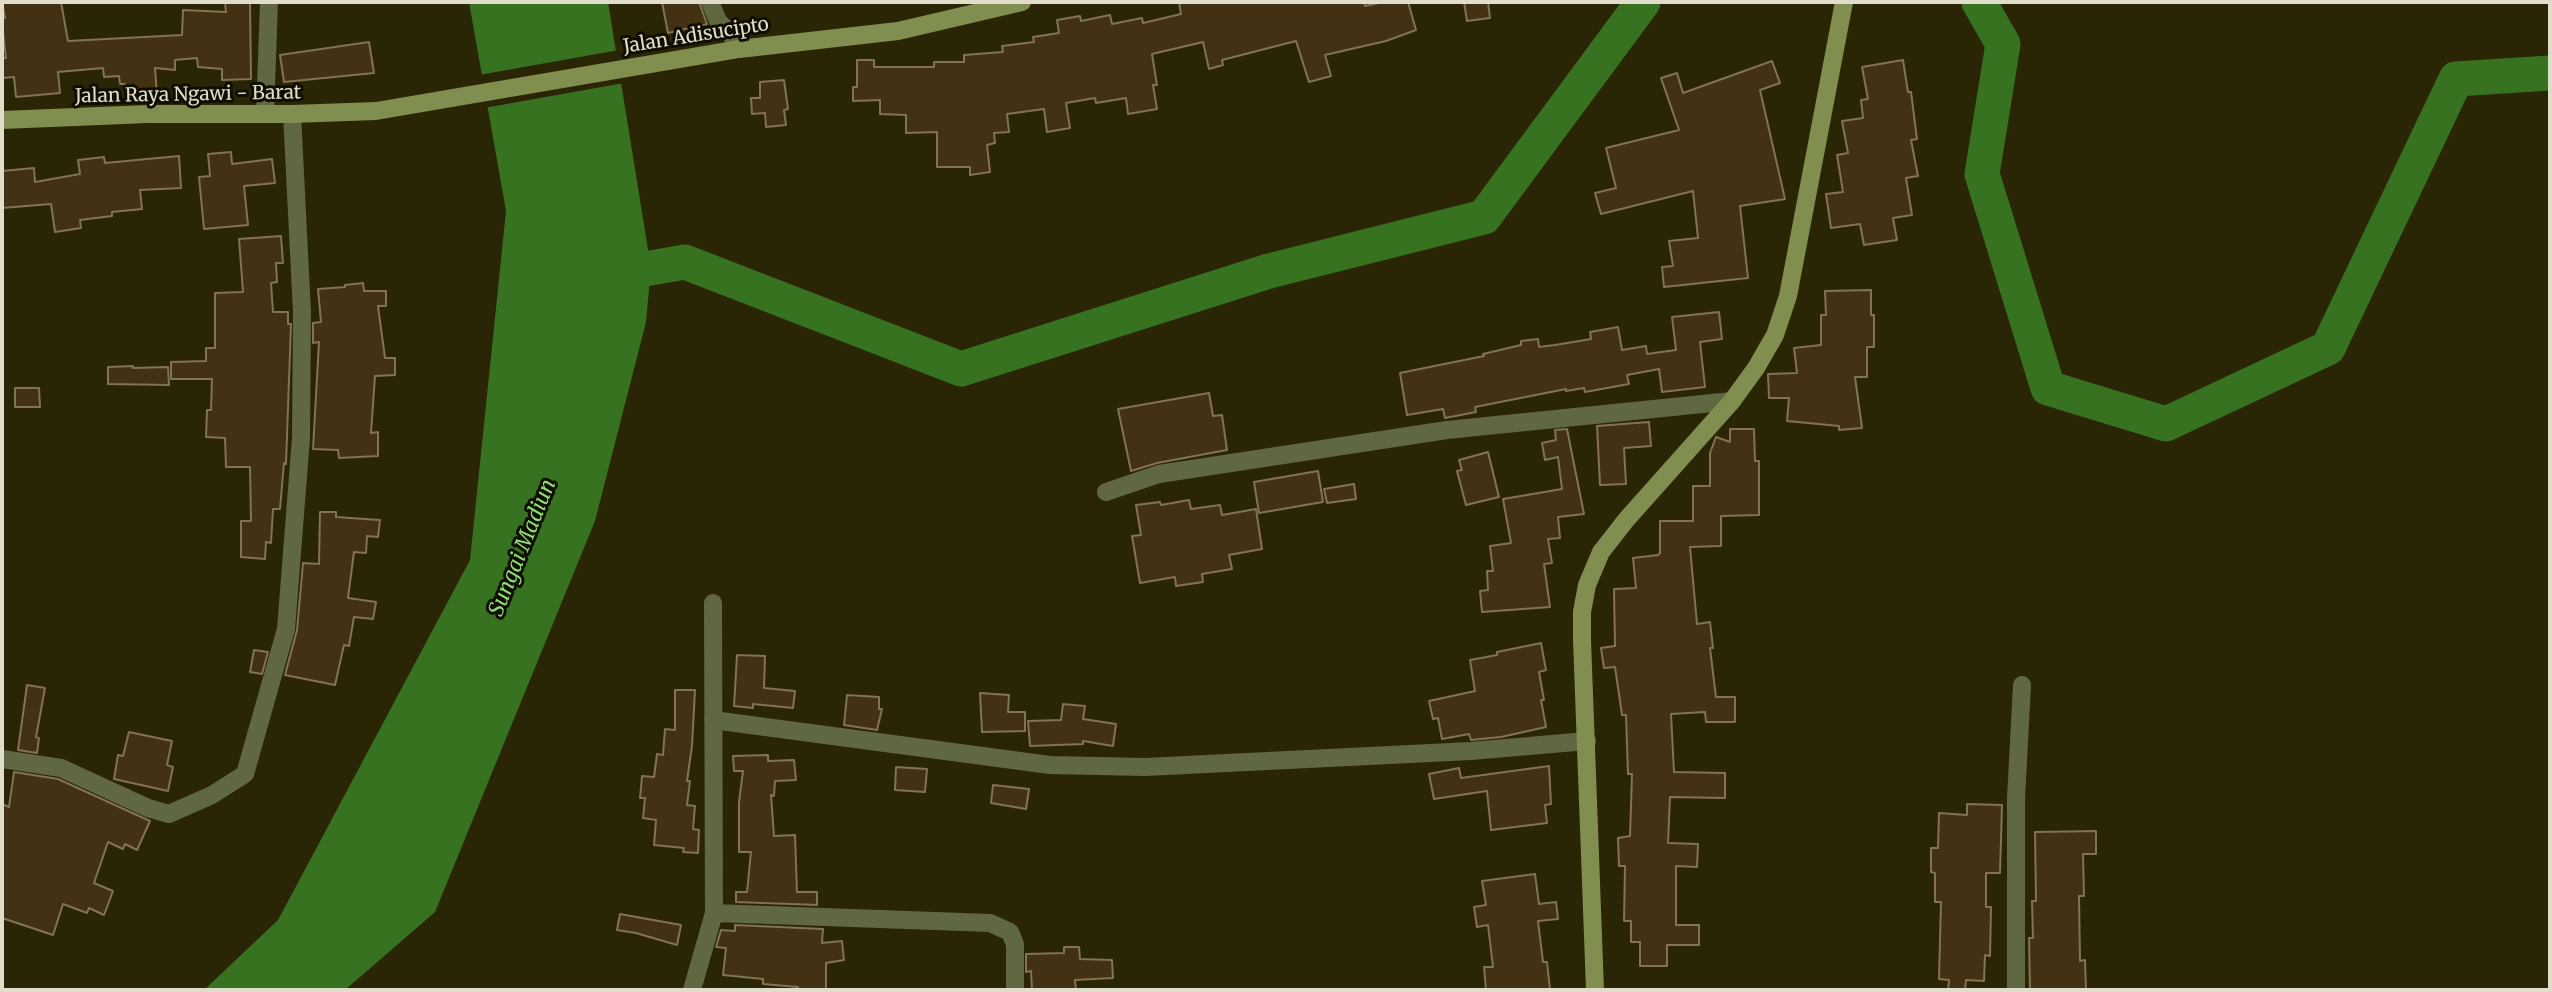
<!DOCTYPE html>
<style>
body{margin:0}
#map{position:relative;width:2552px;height:992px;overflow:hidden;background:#2a2504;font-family:Merriweather,serif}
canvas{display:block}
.frame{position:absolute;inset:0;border:4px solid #e0decb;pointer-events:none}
</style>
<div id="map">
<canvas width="2552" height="992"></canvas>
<div class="frame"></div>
</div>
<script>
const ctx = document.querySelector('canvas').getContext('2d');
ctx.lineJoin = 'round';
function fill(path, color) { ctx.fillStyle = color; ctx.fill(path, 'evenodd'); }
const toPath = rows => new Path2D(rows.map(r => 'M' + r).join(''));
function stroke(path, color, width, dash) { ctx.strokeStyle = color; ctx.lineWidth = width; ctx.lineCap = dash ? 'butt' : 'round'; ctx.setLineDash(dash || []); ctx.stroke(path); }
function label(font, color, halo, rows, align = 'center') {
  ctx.font = font + ' Merriweather,serif'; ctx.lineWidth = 6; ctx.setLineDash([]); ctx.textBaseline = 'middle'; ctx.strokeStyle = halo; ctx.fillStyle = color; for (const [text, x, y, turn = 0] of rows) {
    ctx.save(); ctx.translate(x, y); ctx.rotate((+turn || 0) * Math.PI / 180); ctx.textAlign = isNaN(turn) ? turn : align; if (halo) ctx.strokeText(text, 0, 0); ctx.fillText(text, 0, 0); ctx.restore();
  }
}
const water = toPath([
 [469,2,608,2,651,268,646,322,595,521,435,912,345,990,204,990,278,920,470,560,506,211]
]);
const pier = toPath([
 [619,50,624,83,484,108,479,75]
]);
const river = toPath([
 [1979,2,2003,44,1982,174,2048,388,2166,424,2328,348,2456,79,2550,73],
 [605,276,685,262,961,369,1269,271,1484,217,1643,2]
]);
const building = toPath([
 [2,2,61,2,68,41,182,35,183,10,226,12,225,3,250,2,251,79,222,80,222,69,198,67,197,58,175,60,175,70,155,68,157,95,126,98,125,84,120,84,119,76,104,77,103,68,58,72,60,93,16,97,14,77,2,78,2,58,6,58,2,23,2,18,5,18,2,2],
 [662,2,699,2,707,24,668,33,662,2],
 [1179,2,1364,2,1365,6,1384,2,1408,2,1416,30,1386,41,1325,55,1331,76,1309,82,1296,41,1222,60,1223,65,1209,69,1203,42,1152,54,1157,85,1153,85,1157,109,1128,114,1126,98,1096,103,1095,98,1066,103,1070,128,1047,132,1044,109,1007,114,1009,132,994,133,995,143,987,145,990,172,970,175,970,167,937,167,937,132,906,133,906,115,880,114,880,100,853,101,853,87,857,87,857,60,874,60,874,67,934,67,934,62,964,62,964,55,1003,52,1002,46,1034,42,1033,37,1059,33,1057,20,1080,16,1081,21,1110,15,1112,24,1142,18,1143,23,1181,14,1179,2],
 [1464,2,1488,2,1490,18,1467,21,1464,2],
 [369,42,374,73,284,82,280,55,369,42],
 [1903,60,1908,92,1911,92,1917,139,1911,140,1918,176,1906,178,1912,215,1893,218,1897,240,1864,245,1860,224,1831,228,1826,194,1843,192,1837,155,1848,153,1842,121,1863,118,1861,100,1868,99,1862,67,1903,60],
 [1772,61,1780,83,1760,90,1785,199,1740,206,1748,278,1664,287,1662,267,1673,266,1669,241,1698,238,1693,191,1601,214,1595,193,1616,188,1606,148,1679,130,1661,78,1677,73,1683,93,1772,61],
 [784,80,788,109,784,110,786,125,766,127,765,113,752,114,751,98,760,98,760,82,784,80],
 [231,152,232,164,272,159,275,183,244,186,248,225,204,229,199,177,210,176,208,154,231,152],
 [179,156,181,188,140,190,142,209,112,212,112,216,80,220,81,228,55,232,51,204,2,208,2,171,34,168,35,182,80,174,78,160,104,157,105,163,179,156],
 [281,236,283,263,276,263,277,282,271,283,273,312,288,312,288,324,291,324,286,464,284,463,280,509,273,509,271,543,266,542,265,559,241,557,241,521,251,521,250,467,226,467,225,438,206,437,207,410,211,410,212,379,171,379,171,362,206,361,206,348,215,348,215,293,243,292,239,239,281,236],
 [363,283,364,291,386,291,386,306,378,306,385,358,395,358,395,375,375,376,371,433,378,432,378,456,339,458,338,450,313,449,319,342,313,343,313,323,321,322,318,289,345,287,345,285,363,283],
 [1871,290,1871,315,1874,315,1874,347,1867,347,1867,377,1855,377,1862,428,1839,430,1839,426,1787,421,1789,398,1769,398,1768,374,1797,373,1794,348,1821,345,1821,315,1826,315,1825,291,1871,290],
 [1719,312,1722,339,1700,342,1705,387,1662,392,1659,369,1627,375,1629,384,1585,392,1584,388,1566,391,1566,389,1475,407,1476,412,1445,418,1443,409,1407,415,1400,373,1484,356,1483,354,1521,345,1521,341,1538,339,1539,347,1555,345,1591,339,1590,332,1618,327,1622,350,1646,346,1647,354,1676,350,1672,317,1719,312],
 [133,366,133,368,168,367,169,385,108,384,108,367,133,366],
 [15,388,39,388,40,407,15,407,15,388],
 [1209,393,1213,416,1222,415,1227,450,1157,463,1131,471,1118,409,1209,393],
 [1649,422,1651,446,1624,448,1626,484,1600,485,1597,426,1649,422],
 [1567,429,1584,514,1558,517,1560,538,1548,539,1552,563,1544,564,1550,607,1482,612,1480,591,1488,590,1487,571,1493,571,1490,546,1511,543,1503,499,1562,489,1558,457,1545,460,1542,443,1556,440,1555,430,1567,429],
 [1730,429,1754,429,1755,461,1759,461,1759,515,1721,516,1721,546,1690,547,1697,624,1710,622,1713,648,1710,648,1716,697,1735,697,1735,722,1706,722,1705,712,1671,714,1674,772,1725,773,1725,798,1670,797,1668,843,1698,844,1697,867,1676,866,1676,925,1699,925,1699,945,1667,945,1667,966,1640,966,1640,942,1631,942,1631,921,1624,921,1625,866,1619,866,1618,838,1630,836,1632,774,1628,774,1626,715,1622,715,1615,667,1604,668,1601,648,1615,646,1614,589,1636,588,1633,558,1658,555,1660,553,1660,521,1693,521,1693,486,1710,486,1710,453,1716,437,1730,442,1730,429],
 [1488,452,1499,497,1466,505,1457,471,1462,470,1459,460,1488,452],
 [1318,471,1323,502,1259,513,1254,482,1318,471],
 [1354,484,1356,499,1327,503,1324,489,1354,484],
 [1189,500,1191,509,1220,505,1222,515,1256,509,1262,549,1229,555,1232,569,1202,574,1203,582,1176,586,1175,577,1140,583,1132,536,1141,535,1136,505,1160,502,1161,505,1189,500],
 [320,512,336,512,336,517,380,520,378,537,367,536,366,553,354,552,348,598,376,602,373,619,354,617,349,646,344,645,335,685,285,675,297,630,303,563,319,564,320,512],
 [1541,643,1546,670,1539,672,1544,700,1541,700,1546,727,1501,737,1471,740,1469,734,1442,739,1438,718,1433,719,1429,701,1475,691,1470,660,1497,655,1497,652,1541,643],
 [254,650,268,652,262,674,250,672,254,650],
 [737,655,765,656,764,688,795,691,793,708,753,704,753,708,734,706,737,655],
 [27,685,45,688,36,737,39,738,37,753,18,750,27,685],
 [675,690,695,690,692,746,687,781,690,781,687,805,695,806,693,829,699,830,698,853,683,852,684,848,654,845,656,820,643,818,645,798,640,798,642,776,654,777,657,754,663,755,665,729,675,730,675,690],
 [980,693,1009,695,1008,712,1025,712,1025,731,982,732,980,693],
 [847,695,879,697,879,709,882,709,877,730,844,725,847,695],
 [1063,704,1085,706,1083,719,1116,724,1113,746,1083,741,1083,744,1030,746,1028,721,1061,720,1063,704],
 [129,732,172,741,167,765,173,767,168,791,114,779,118,755,123,756,129,732],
 [768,755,768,761,794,760,796,780,775,781,774,796,771,795,774,836,795,835,797,892,817,892,817,905,736,902,736,892,747,892,751,852,739,852,739,802,743,771,734,771,733,756,768,755],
 [1549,766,1551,804,1545,805,1547,823,1491,830,1487,791,1434,799,1429,774,1459,768,1461,778,1549,766],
 [896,767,927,769,925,792,895,790,896,767],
 [14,772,58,779,150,821,137,850,125,844,123,849,108,842,94,883,113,891,104,915,89,908,87,913,63,904,53,935,2,918,2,804,9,807,14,772],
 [993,785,1029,789,1026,809,991,803,993,785],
 [1967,804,2002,805,2000,873,1986,873,1986,907,1991,907,1990,956,1985,955,1984,981,1966,980,1965,990,1948,990,1949,980,1939,979,1941,902,1935,902,1935,873,1931,872,1931,848,1938,848,1939,813,1967,815,1967,804],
 [2096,831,2096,854,2083,854,2084,896,2079,896,2080,961,2085,960,2086,990,2030,990,2029,938,2033,938,2032,901,2036,901,2035,832,2096,831],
 [1535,874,1539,904,1556,902,1558,919,1538,921,1543,962,1547,962,1550,989,1486,990,1484,967,1493,967,1488,925,1477,927,1474,907,1486,905,1482,881,1535,874],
 [620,914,681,925,677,945,636,933,617,930,620,914],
 [735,925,823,929,822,943,842,941,844,960,826,963,826,990,798,990,798,987,763,984,763,979,723,975,726,948,716,947,721,930,735,931,735,925],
 [1064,947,1079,947,1080,959,1112,960,1113,978,1075,980,1076,990,1032,990,1031,971,1026,972,1026,954,1064,953,1064,947]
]);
const minor = toPath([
 [710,2,718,21,731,34,739,49],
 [265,114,269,2],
 [1106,492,1159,474,1447,430,1732,401],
 [713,720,1050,765,1145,767,1471,751,1587,741],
 [2,759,61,768,148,808,169,814,212,795,245,774,286,629,301,438,302,312,292,114],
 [714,913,990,923,1010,932,1015,944,1015,990],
 [692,990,714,913,713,603],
 [2016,990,2016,798,2022,685]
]);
const secondary = toPath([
 [2,120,148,114,292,114,376,111,739,49,898,31,1022,2],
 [1595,990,1582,640,1582,612,1587,585,1601,552,1626,520,1732,401,1756,368,1775,335,1788,296,1844,2]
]);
const streetNames = [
 ["Jalan Adisucipto",696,36,-9],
 ["Jalan Raya Ngawi - Barat",188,95,-1]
];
const waterNames = [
 ["Sungai Madiun",523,548,-68]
];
fill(water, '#377220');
fill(pier, '#2a2504');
stroke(river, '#377220', 35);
fill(building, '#423213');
stroke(building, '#837253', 2);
stroke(minor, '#5f6841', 18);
stroke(secondary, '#808e4f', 18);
label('19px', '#e0decb', '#100e03', streetNames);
label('italic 21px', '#8fde74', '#100e03', waterNames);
</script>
